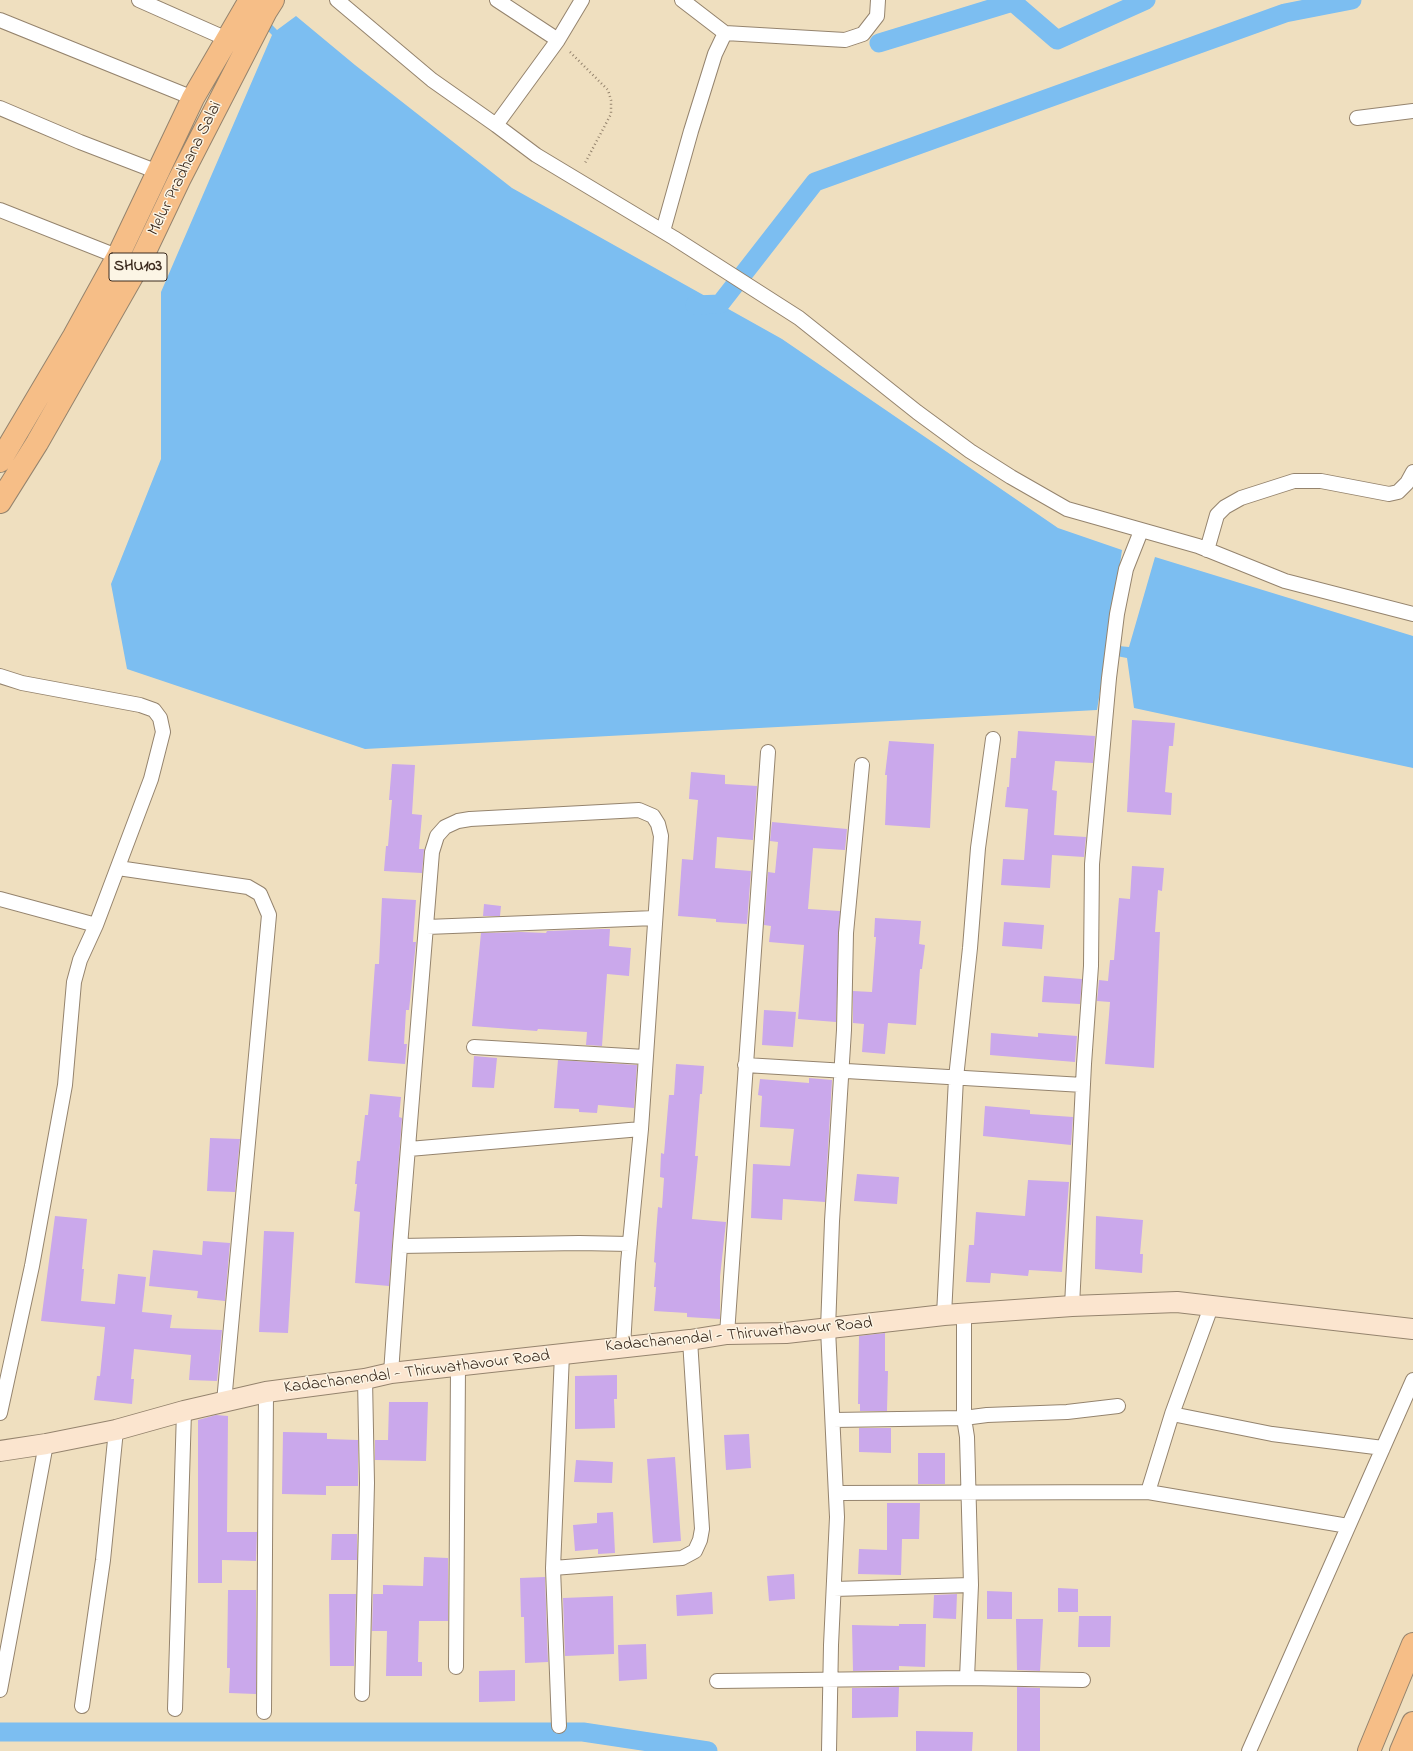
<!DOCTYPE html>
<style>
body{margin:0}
canvas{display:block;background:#efdfbf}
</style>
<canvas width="1413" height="1751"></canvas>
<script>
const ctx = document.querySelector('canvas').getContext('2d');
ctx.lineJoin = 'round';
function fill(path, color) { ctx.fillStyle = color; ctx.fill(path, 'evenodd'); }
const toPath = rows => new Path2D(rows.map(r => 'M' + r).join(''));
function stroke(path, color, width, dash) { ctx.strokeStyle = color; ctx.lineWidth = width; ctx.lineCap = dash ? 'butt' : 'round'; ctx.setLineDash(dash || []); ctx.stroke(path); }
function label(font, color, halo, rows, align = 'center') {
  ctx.font = font + ' "Indie Flower",sans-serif'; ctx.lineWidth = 3; ctx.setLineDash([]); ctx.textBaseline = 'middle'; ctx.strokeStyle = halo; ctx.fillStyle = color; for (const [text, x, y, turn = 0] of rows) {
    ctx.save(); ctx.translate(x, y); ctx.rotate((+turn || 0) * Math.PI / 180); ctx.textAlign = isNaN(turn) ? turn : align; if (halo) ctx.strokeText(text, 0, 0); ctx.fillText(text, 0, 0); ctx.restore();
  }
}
const water = toPath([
 [238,0,248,0,277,30,296,16,355,65,512,188,782,339,1058,528,1122,550,1108,645,1129,647,1155,557,1413,636,1413,768,1134,708,1127,658,1106,654,1097,710,365,749,127,669,111,584,161,459,161,292,272,35]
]);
const canal = toPath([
 [879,43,1013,2,1057,40,1146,0],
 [695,305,720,304,815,182,1285,13,1352,0],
 [0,1732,583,1732,708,1751]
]);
const building = toPath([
 [1132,720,1175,723,1173,746,1169,746,1165,792,1172,793,1171,815,1127,812],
 [1018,731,1095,736,1093,763,1055,761,1052,790,1057,791,1054,835,1086,837,1084,857,1052,855,1050,888,1001,885,1003,859,1024,860,1028,809,1005,807,1007,787,1009,787,1011,758,1016,758],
 [889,741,934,744,930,828,885,825,887,775,885,775],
 [392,764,415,765,412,814,422,815,419,849,424,849,422,873,384,871,386,846,388,846,392,800,389,800],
 [691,772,725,775,725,784,757,786,753,840,717,837,715,868,751,871,747,924,716,922,716,919,678,916,682,859,693,860,698,800,689,799],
 [772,822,847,829,845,850,813,848,808,909,840,911,836,1022,798,1019,804,945,769,942,771,926,764,925,768,872,775,873,778,842,770,841],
 [1132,866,1164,868,1162,891,1158,890,1155,932,1160,932,1154,1068,1105,1064,1110,1002,1097,1001,1099,980,1108,981,1110,960,1114,960,1119,898,1130,899],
 [382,898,416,900,413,942,416,942,409,1010,406,1010,404,1044,407,1044,405,1064,368,1061,375,964,379,964],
 [484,904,501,906,500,916,483,916],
 [875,918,921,921,919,944,925,945,922,969,920,969,916,1025,888,1023,885,1054,862,1052,864,1024,853,1023,853,991,872,992,876,937,874,937],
 [1004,922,1044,925,1042,949,1002,946],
 [602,929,610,929,609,946,631,948,629,976,607,974,602,1046,586,1045,587,1032,538,1029,537,1031,472,1026,481,933,521,932,546,933,547,931],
 [1044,976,1082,979,1080,1004,1042,1002],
 [764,1010,796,1012,793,1047,762,1045],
 [991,1033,1038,1037,1038,1033,1077,1036,1075,1062,990,1055],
 [474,1056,497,1058,494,1088,472,1087],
 [558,1060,637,1065,634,1108,598,1105,597,1113,579,1112,579,1109,554,1108],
 [676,1064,704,1066,702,1094,700,1094,695,1156,698,1156,692,1219,726,1222,720,1277,720,1319,687,1317,687,1313,654,1311,656,1287,654,1287,656,1263,654,1262,656,1233,658,1207,662,1208,664,1178,660,1177,661,1153,664,1154,669,1095,674,1095],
 [809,1078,832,1080,825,1202,783,1199,782,1220,751,1218,753,1164,790,1166,794,1129,760,1127,762,1096,758,1095,760,1079,809,1083],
 [370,1094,401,1097,399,1117,402,1118,389,1286,355,1283,360,1212,354,1211,357,1184,355,1184,357,1161,360,1161,365,1115,368,1115],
 [985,1106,1030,1110,1030,1114,1073,1117,1071,1145,983,1136],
 [210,1138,240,1139,235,1192,207,1191],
 [857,1174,899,1177,897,1204,854,1201],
 [1028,1180,1069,1182,1062,1272,1029,1270,1028,1276,991,1273,990,1283,966,1282,969,1245,974,1245,976,1212,1025,1216],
 [55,1216,87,1219,82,1269,84,1269,81,1301,115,1304,118,1274,146,1277,142,1312,172,1315,170,1328,222,1330,217,1381,189,1380,191,1355,134,1349,131,1379,134,1379,132,1404,94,1400,97,1376,100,1376,105,1327,41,1321],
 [1096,1216,1143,1220,1140,1254,1143,1254,1142,1273,1095,1269],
 [264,1231,294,1232,288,1333,259,1332],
 [203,1241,230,1243,225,1301,197,1298,198,1291,149,1286,153,1250,202,1255],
 [885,1333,885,1371,888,1371,887,1411,860,1411,860,1404,858,1404,859,1336],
 [617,1375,617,1399,614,1399,615,1428,575,1429,575,1376],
 [389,1402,428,1402,426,1461,375,1460,375,1440,388,1440],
 [216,1415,228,1416,227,1532,257,1532,256,1561,222,1560,222,1583,198,1583,198,1420],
 [859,1428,891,1428,891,1453,859,1452],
 [283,1432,327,1433,327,1439,358,1440,358,1486,326,1486,326,1495,282,1494],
 [749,1434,751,1468,726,1470,724,1435],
 [918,1453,945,1453,945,1484,918,1484],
 [675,1457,681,1541,653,1543,647,1459],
 [576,1460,613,1462,612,1483,574,1482],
 [887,1503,920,1503,919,1539,902,1539,901,1575,858,1574,859,1549,887,1550],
 [613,1512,615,1553,598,1554,598,1549,575,1551,573,1525,597,1523,597,1513],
 [332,1534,357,1534,357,1560,331,1560],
 [424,1557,448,1558,448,1621,419,1621,418,1662,422,1662,422,1676,386,1676,387,1631,372,1631,373,1594,383,1594,383,1585,423,1586],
 [794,1574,795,1599,769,1601,767,1576],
 [545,1577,548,1662,525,1663,524,1617,521,1617,520,1578],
 [1058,1588,1078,1589,1078,1612,1058,1612],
 [228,1590,256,1590,256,1694,229,1693,230,1668,227,1668],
 [987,1591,1012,1592,1012,1619,987,1619],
 [712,1592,713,1614,677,1616,676,1595],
 [329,1594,356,1594,354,1666,330,1666],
 [957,1594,956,1619,933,1618,934,1595],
 [613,1596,614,1654,565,1656,563,1598],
 [1079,1616,1111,1616,1110,1647,1078,1647],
 [1016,1619,1043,1619,1040,1671,1017,1670],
 [899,1624,926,1624,925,1667,899,1666,899,1670,853,1671,852,1625,899,1626],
 [646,1644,647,1679,619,1681,618,1645],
 [515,1670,515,1701,479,1702,479,1671],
 [899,1687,898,1717,852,1718,852,1688],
 [1017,1687,1040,1688,1040,1751,1017,1751],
 [916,1731,973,1732,972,1751,916,1751]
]);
const path = toPath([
 [570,52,608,90,611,100,611,114,584,165]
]);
const minor = toPath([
 [139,0,227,39],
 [337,0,432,80,496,125,536,155,674,238,799,318,917,412,970,451,1011,477,1067,509,1198,546,1285,581,1413,614],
 [497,0,558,40],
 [682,0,725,33],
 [0,20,193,98],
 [0,108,80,142,158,172],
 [1357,118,1413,111],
 [496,125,558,40,582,0],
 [0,210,124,259],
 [663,231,691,131,715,54,725,33,845,40,863,34,877,16,878,0],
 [1207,550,1217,515,1225,507,1241,498,1294,481,1321,481,1389,494,1398,492,1407,483,1413,472],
 [0,676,22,683,140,705,154,710,160,718,163,732,151,779,96,925,0,899],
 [118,868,248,887,260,894,269,915,224,1402],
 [427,927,655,918],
 [474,1047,645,1057],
 [745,1065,1083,1085],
 [409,1149,641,1129],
 [400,1246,579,1243,630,1244],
 [1072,1306,1084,1064,1091,966,1092,864,1109,678,1117,614,1126,569,1141,531],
 [964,1314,964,1418,967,1437,971,1585,967,1678],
 [944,1315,956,1078,970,948,978,848,993,739],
 [727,1334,768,752],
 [391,1373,400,1246,432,852,437,836,445,827,458,821,470,819,639,810,653,816,658,824,661,836,641,1129,628,1263,623,1346],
 [0,1413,32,1266,65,1085,74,982,80,960,96,925],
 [1172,1414,1272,1434,1383,1448],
 [833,1420,964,1418,987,1415,1067,1412,1118,1406],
 [1148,1492,1172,1414,1211,1307],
 [837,1493,1148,1492,1348,1526],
 [553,1568,682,1558,695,1551,700,1540,702,1529,690,1340],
 [834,1589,971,1585],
 [456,1667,458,1366],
 [717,1681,967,1678,1083,1680],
 [0,1690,46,1444],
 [362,1694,367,1483,365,1379],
 [82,1706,103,1560,116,1430],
 [175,1709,184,1411],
 [264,1712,266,1392],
 [559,1726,553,1568,562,1354],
 [829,1751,831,1645,837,1517,828,1329,832,1221,844,1030,846,933,862,765],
 [1249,1751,1413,1380]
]);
const secondary = toPath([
 [0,1451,46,1444,116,1430,184,1411,266,1392,365,1379,391,1373,690,1340,727,1334,786,1333,944,1315,1072,1306,1177,1302,1413,1329]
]);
const primary = toPath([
 [0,461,74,336,118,256,193,98,250,0],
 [0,502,37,443,139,264,179,180,266,11,273,0]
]);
const trunk = toPath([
 [1369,1751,1413,1644],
 [1401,1751,1413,1723]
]);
const shields = [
 [138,267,58]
];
const shieldNames = [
 ["SHU103",138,267]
];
const streetNames = [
 ["Melur Pradhana Salai",186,169,-64],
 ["Kadachanendal - Thiruvathavour Road",739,1336,-5],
 ["Kadachanendal - Thiruvathavour Road",417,1373,-7]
];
fill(water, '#7cbef1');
stroke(canal, '#7cbef1', 19);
fill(building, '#caa8eb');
stroke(minor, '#95846e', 16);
stroke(secondary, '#95846e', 22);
stroke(primary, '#95846e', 24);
stroke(trunk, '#95846e', 24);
stroke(path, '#95846e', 2.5, [1, 3]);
stroke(minor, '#fff', 14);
stroke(secondary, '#fbe5cf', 20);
stroke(primary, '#f6be87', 22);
stroke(trunk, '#f6be87', 22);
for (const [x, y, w] of shields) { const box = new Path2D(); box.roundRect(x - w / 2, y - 14, w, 28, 3); ctx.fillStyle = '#fcf5e5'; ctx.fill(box); stroke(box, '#3b2a1e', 1); }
label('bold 16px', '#3b2a1e', null, shieldNames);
label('17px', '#3b2a1e', '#fcf5e5', streetNames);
</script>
